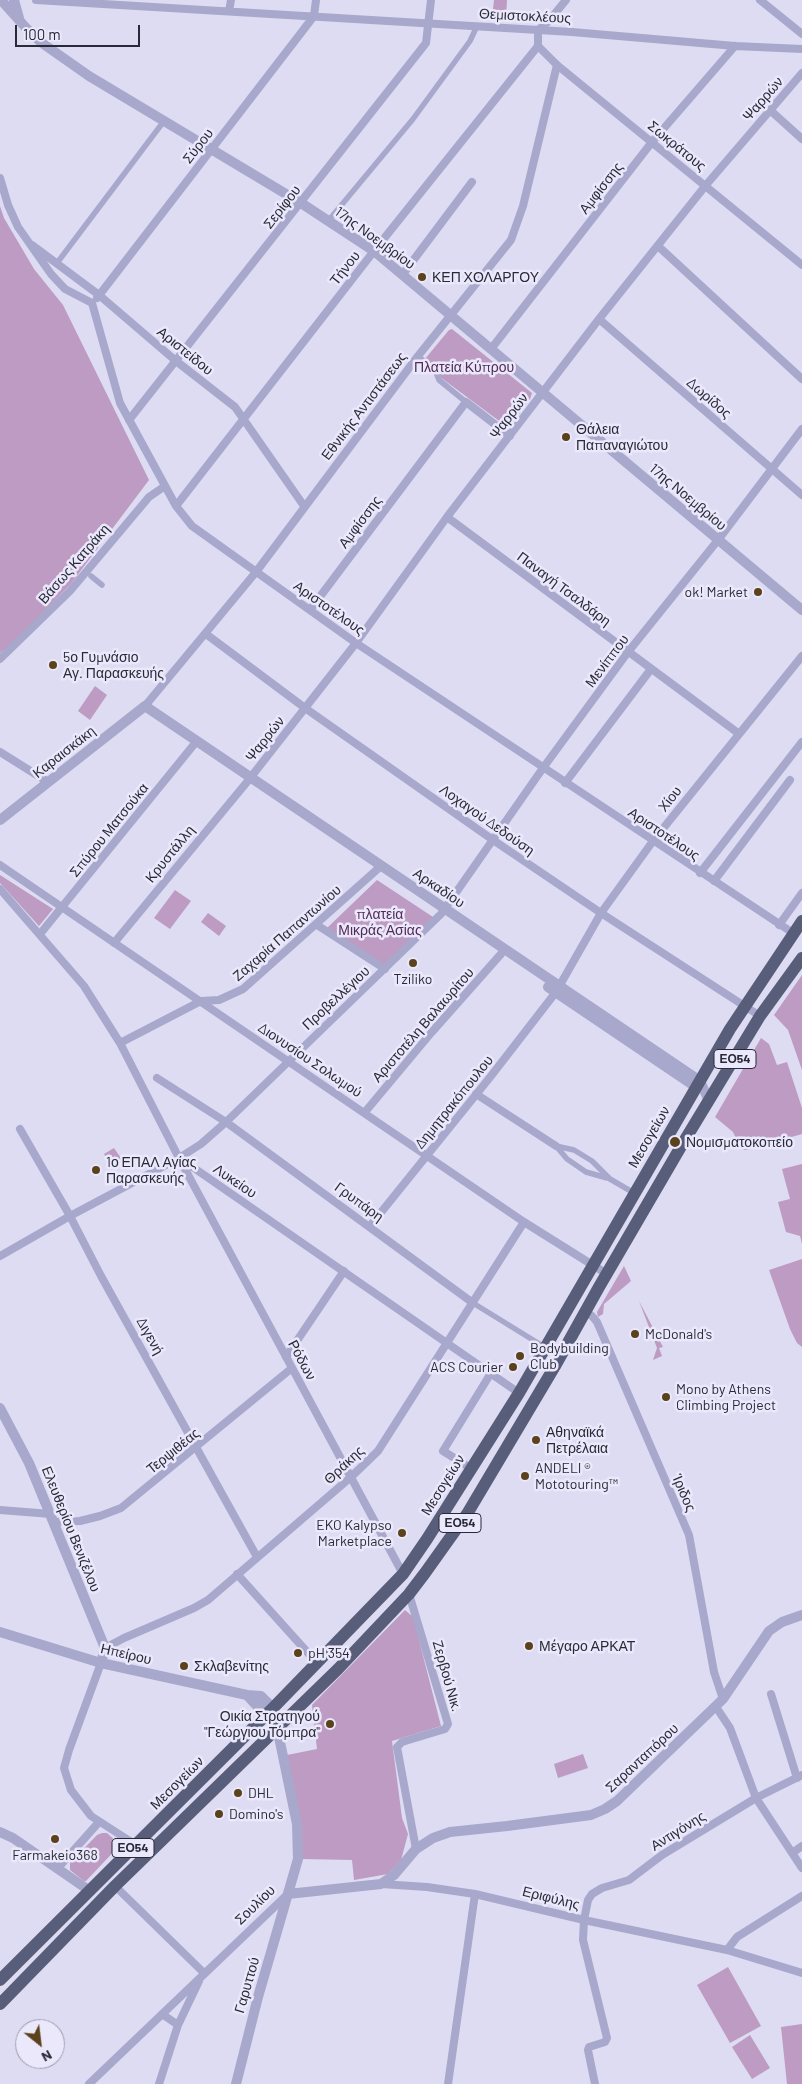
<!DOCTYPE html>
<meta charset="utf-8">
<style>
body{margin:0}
#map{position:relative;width:802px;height:2084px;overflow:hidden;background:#dddcf3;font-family:Barlow,sans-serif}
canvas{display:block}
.north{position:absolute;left:15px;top:2019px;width:50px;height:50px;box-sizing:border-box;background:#eae8fa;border:1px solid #9c9cac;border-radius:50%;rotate:151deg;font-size:14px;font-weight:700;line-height:20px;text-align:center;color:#282a38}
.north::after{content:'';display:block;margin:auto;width:18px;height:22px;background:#5b411c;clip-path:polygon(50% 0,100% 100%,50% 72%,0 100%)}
.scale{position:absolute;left:15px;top:25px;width:125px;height:22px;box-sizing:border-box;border:2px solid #282a38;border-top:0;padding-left:6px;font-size:15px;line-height:18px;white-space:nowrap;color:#282a38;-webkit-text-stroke:4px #eae8fa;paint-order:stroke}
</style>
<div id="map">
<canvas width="802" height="2084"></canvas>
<div class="north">N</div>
<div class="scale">100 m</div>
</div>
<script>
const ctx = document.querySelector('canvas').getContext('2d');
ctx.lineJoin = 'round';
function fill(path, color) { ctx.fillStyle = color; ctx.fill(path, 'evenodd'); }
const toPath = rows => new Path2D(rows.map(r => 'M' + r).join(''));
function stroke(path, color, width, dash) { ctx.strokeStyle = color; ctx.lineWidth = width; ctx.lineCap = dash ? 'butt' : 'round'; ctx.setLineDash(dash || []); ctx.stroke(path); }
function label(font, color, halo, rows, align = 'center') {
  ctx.font = font + ' Barlow,sans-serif'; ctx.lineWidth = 5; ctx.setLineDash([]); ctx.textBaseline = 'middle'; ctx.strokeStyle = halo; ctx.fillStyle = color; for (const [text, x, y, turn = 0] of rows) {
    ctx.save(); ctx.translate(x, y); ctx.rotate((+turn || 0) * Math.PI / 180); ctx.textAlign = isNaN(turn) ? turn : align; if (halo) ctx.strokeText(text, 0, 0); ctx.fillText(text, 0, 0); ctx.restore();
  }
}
const green = toPath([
 [494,0,507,0,506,19,492,18],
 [0,206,4,218,34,269,63,305,149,480,70,585,9,647,0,653],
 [452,329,532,393,530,399,510,426,506,426,440,377,425,359,449,330],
 [95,686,107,695,90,720,78,711],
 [0,875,53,909,39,926,0,883],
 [377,880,433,917,385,965,327,928],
 [175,890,191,901,170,929,154,918],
 [208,913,226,926,219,936,201,922],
 [802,975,802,1070,788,1030,774,1015],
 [761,1038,769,1044,777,1065,787,1062,802,1108,802,1134,746,1150,741,1149,733,1132,715,1117],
 [114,1148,123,1161,112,1168,104,1154],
 [802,1164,802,1244,800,1236,786,1232,778,1202,790,1199,782,1169],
 [802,1259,802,1347,797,1343,790,1329,769,1270],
 [624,1266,631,1281,604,1304,603,1314,598,1317,597,1312],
 [639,1301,663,1347,659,1348,662,1356,653,1360,657,1348],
 [405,1610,413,1617,441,1726,392,1741,402,1818,408,1834,401,1860,388,1874,354,1880,352,1860,302,1859,287,1755,317,1749,312,1705],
 [583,1754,588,1768,558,1778,554,1764],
 [102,1833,107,1833,119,1844,119,1846,86,1881,84,1881,70,1870,70,1863,97,1835],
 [728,1967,761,2026,730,2043,697,1985],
 [802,2024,802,2084,787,2084,781,2027],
 [750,2035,770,2068,752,2079,732,2047]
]);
const pedestrian = toPath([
 [329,220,413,119,470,41,477,26],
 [57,263,164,121],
 [418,356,435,370,439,380,466,402],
 [91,576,102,585],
 [556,1146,574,1150,592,1161,610,1179,634,1193],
 [556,1146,567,1159,586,1172,607,1178],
 [473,1303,546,1348]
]);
const minor = toPath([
 [36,0,572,32,735,46,802,49],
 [760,0,802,34],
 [229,11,231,0],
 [538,46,557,65,802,265],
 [770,110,802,139],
 [0,178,8,205,18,227,51,274,65,289,92,303,120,403,176,506,192,526,356,643,793,933],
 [32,245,99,295,176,361,235,407,304,506],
 [658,246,802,379],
 [403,274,472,182],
 [97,298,314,16,316,0],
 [599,319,802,495],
 [491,349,652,142,735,46],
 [129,420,426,43,431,0],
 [176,506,374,251,538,46,538,30,548,22,566,0],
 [447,517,738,733],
 [310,610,466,402,510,436],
 [206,634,305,708,493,840,601,913,760,1016],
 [0,659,70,591,149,497,165,486],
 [145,706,256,572,418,356,511,240,523,206,557,65],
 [0,752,48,782],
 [565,783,651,669],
 [0,865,524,1222,607,1274],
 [700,873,802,742],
 [714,881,790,780],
 [0,889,84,986,120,1043,179,1158,403,1574],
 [317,925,385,969],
 [779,925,802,893],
 [40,934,196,742],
 [114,943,247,782,356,643,447,517,599,319,706,185,802,73],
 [120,1043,201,1001,219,1000,243,989,381,866],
 [157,1078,226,1122,473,1303],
 [476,1094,556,1146],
 [365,1112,431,1033,501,954],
 [20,1129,70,1216,101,1276,257,1557],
 [181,1159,519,1393],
 [370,1226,491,1076,556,992,601,913,653,841,802,656],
 [0,1256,70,1216,179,1158,201,1144,226,1122,441,914,543,768,628,652,718,540,802,429],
 [585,1312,592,1316,597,1322,689,1535,714,1672,723,1699],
 [286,1357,344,1271],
 [472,1469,443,1451,491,1373],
 [0,1510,51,1514],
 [55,1522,80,1521,100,1516,121,1508,292,1368],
 [237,1574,317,1663],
 [409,1594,448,1724,445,1729,402,1742,397,1747,416,1849],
 [105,1648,124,1638,194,1608,208,1600,351,1477,378,1451,524,1222],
 [101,1663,69,1750,64,1768,71,1790,91,1816,136,1845],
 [771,1694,797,1778],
 [716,1707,730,1728,756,1798,802,1868],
 [792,1853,802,1846],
 [57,1869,99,1822],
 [381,1884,427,1887,475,1894,584,1920,727,1950,802,1973],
 [115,1886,204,1973],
 [727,1950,737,1937,802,1896],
 [162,2014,178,2025],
 [89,2084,288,1894],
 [159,2084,178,2025,199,1981],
 [448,2084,475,1894],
 [595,2084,588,2050,589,2047,605,2042,607,2038,583,1940,584,1920,588,1900,592,1894,602,1888,629,1880,662,1855,756,1798,802,1775]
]);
const tertiary = toPath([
 [1,0,27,29,42,43,89,76,301,203,374,251,802,610],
 [14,0,19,18],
 [0,820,145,706,700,1081,709,1101],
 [548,987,696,1087],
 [0,1408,29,1463,105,1648,101,1663],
 [0,1632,101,1663,247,1695,261,1696,273,1708,297,1824,298,1859,258,1997,236,2084],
 [247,1695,269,1719],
 [0,1832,13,1838,90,1891],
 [288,1894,381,1884,394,1875,416,1849,433,1838,450,1832,507,1826,591,1815,605,1809,617,1801,723,1699,769,1631,782,1622,802,1615]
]);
const primary = toPath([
 [0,1980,273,1708,403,1574,427,1539,519,1393,730,1029,802,921],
 [0,2004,115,1886,338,1669,409,1594,425,1573,467,1514,555,1366,599,1287,683,1143,760,1016,802,958]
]);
const markers = [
 [422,277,5,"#5b411c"],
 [566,437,5,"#5b411c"],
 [758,592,5,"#5b411c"],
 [53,665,5,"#5b411c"],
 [413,963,5,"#5b411c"],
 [675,1142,6,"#5b411c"],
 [96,1170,5,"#5b411c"],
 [635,1334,5,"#5b411c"],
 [520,1356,5,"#5b411c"],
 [513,1367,5,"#5b411c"],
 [666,1397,5,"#5b411c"],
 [536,1440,5,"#5b411c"],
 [525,1476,5,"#5b411c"],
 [402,1533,5,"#5b411c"],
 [529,1646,5,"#5b411c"],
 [298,1653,5,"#5b411c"],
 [184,1666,5,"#5b411c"],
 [330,1724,5,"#5b411c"],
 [238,1793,5,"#5b411c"],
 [219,1814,5,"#5b411c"],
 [55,1839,5,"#5b411c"]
];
const shields = [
 [735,1059,42],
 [460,1523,42],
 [133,1848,42]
];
const shieldNames = [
 ["ΕΟ54",735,1059],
 ["ΕΟ54",460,1523],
 ["ΕΟ54",133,1848]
];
const streetNames = [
 ["Θεμιστοκλέους",525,16,3],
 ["Ψαρρών",763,99,-49],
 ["Σύρου",198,146,-52],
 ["Σωκράτους",677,146,39],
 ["Αμφίσσης",601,188,-52],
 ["Σερίφου",282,207,-52],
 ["17ης Νοεμβρίου",375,238,36],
 ["Τήνου",345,268,-52],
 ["Αριστείδου",185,351,39],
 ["Δωρίδος",709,398,41],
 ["Εθνικής Αντιστάσεως",364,406,-53],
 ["Ψαρρών",509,416,-53],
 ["17ης Νοεμβρίου",688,497,40],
 ["Αμφίσσης",360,522,-53],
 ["Βάσως Κατράκη",74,564,-49],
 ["Παναγή Τσαλδάρη",564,589,37],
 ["Αριστοτέλους",329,608,35],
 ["Μενίππου",607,661,-53],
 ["Ψαρρών",265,739,-52],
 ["Καραισκάκη",64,752,-38],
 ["Χίου",670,799,-52],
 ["Λοχαγού Δεδούση",487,820,35],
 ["Σπύρου Ματσούκα",109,830,-51],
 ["Αριστοτέλους",664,834,34],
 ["Κρυστάλλη",170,854,-51],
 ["Αρκαδίου",439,888,34],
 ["Ζαχαρία Παπαντωνίου",287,933,-41],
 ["Προβελλέγιου",336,998,-43],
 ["Αριστοτέλη Βαλαωρίτου",423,1025,-49],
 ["Διονυσίου Σολωμού",310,1060,34],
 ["Δημητρακόπουλου",454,1102,-51],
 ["Μεσογείων",649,1137,-60],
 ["Λυκείου",235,1181,34],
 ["Γρυπάρη",359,1202,36],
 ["Διγενή",150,1336,61],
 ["Ρόδων",302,1360,62],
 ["Τερψιθέας",173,1451,-39],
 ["Θράκης",344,1465,-43],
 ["Μεσογείων",443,1485,-58],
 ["Ίριδος",684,1493,67],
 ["Ελευθερίου Βενιζέλου",71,1529,68],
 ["Ηπείρου",126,1654,13],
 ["Ζερβού Νικ.",447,1676,74],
 ["Σαρανταπόρου",642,1758,-43],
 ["Μεσογείων",177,1783,-45],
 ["Αντιγόνης",678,1831,-32],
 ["Εριφύλης",551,1898,14],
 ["Σουλίου",255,1905,-44],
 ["Γαρυττού",247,1985,-74]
];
const poiNames = [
 ["ΚΕΠ ΧΟΛΑΡΓΟΥ",432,277],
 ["Θάλεια",576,429],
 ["Παπαναγιώτου",576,445],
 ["ok! Market",748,592,"right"],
 ["5ο Γυμνάσιο",63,657],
 ["Αγ. Παρασκευής",63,673],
 ["Tziliko",413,979,"center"],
 ["Νομισματοκοπείο",686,1142],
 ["1ο ΕΠΑΛ Αγίας",106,1162],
 ["Παρασκευής",106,1178],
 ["McDonald's",645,1334],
 ["Bodybuilding",530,1348],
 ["Club",530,1364],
 ["ACS Courier",503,1367,"right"],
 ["Mono by Athens",676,1389],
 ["Climbing Project",676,1405],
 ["Αθηναϊκά",546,1432],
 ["Πετρέλαια",546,1448],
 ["ANDELI ®",535,1468],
 ["Mototouring™",535,1484],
 ["EKO Kalypso",392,1525,"right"],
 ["Marketplace",392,1541,"right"],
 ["Μέγαρο ΑΡΚΑΤ",539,1646],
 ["pH 354",308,1653],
 ["Σκλαβενίτης",194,1666],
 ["Οικία Στρατηγού",320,1716,"right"],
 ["\"Γεώργιου Τόμπρα\"",320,1732,"right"],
 ["DHL",248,1793],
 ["Domino's",229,1814],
 ["Farmakeio368",55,1855,"center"]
];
const parkNames = [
 ["Πλατεία Κύπρου",464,367],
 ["πλατεία",380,914],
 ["Μικράς Ασίας",380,930]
];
fill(green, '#bd9bc2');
stroke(pedestrian, '#a7a8cb', 5.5);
stroke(minor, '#a7a8cb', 8);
stroke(tertiary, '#a7a8cb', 10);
stroke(primary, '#585d7a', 12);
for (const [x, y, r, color] of markers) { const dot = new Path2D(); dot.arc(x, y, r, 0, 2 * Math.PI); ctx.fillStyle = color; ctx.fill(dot); stroke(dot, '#eae8fa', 2); }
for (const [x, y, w] of shields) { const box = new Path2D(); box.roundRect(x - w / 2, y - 9.5, w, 19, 4); ctx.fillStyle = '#eae8fa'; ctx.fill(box); stroke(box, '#282a38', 1); }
label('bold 12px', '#282a38', null, shieldNames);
label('14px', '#282a38', '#eae8fa', streetNames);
label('14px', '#282a38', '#eae8fa', poiNames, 'left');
label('14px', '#522b57', '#eae8fa', parkNames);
</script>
